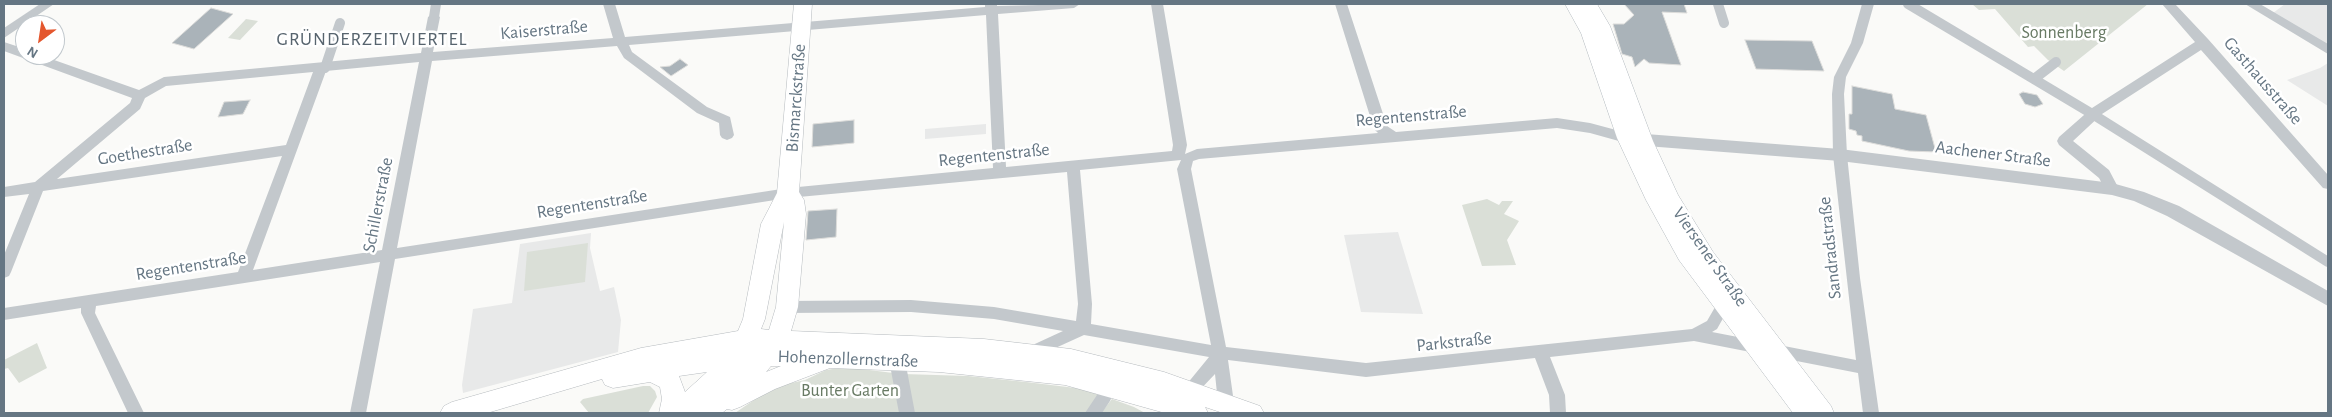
<!DOCTYPE html>
<meta charset="utf-8">
<style>
body{margin:0}
#map{position:relative;width:2332px;height:417px;overflow:hidden;background:#fafaf8;font-family:"Alegreya Sans",sans-serif}
canvas{display:block}
.frame{position:absolute;inset:0;border:5px solid #657683;pointer-events:none}
.north{position:absolute;left:15px;top:15px;width:50px;height:50px;box-sizing:border-box;background:#fff;border:1px solid #c1c8cd;border-radius:50%;rotate:211deg;font-size:14px;font-weight:700;line-height:20px;text-align:center;color:#657683}
.north::after{content:'';display:block;margin:auto;width:18px;height:22px;background:#e4572e;clip-path:polygon(50% 0,100% 100%,50% 72%,0 100%)}
</style>
<div id="map">
<canvas width="2332" height="417"></canvas>
<div class="frame"></div>
<div class="north">N</div>
</div>
<script>
const ctx = document.querySelector('canvas').getContext('2d');
ctx.lineJoin = 'round';
function fill(path, color) { ctx.fillStyle = color; ctx.fill(path, 'evenodd'); }
const toPath = rows => new Path2D(rows.map(r => 'M' + r).join(''));
function stroke(path, color, width, dash) { ctx.strokeStyle = color; ctx.lineWidth = width; ctx.lineCap = dash ? 'butt' : 'round'; ctx.setLineDash(dash || []); ctx.stroke(path); }
function label(font, color, halo, rows, align = 'center') {
  ctx.font = font + ' "Alegreya Sans",sans-serif'; ctx.lineWidth = 5; ctx.setLineDash([]); ctx.textBaseline = 'middle'; ctx.strokeStyle = halo; ctx.fillStyle = color; for (const [text, x, y, turn = 0] of rows) {
    ctx.save(); ctx.translate(x, y); ctx.rotate((+turn || 0) * Math.PI / 180); ctx.textAlign = isNaN(turn) ? turn : align; if (halo) ctx.strokeText(text, 0, 0); ctx.fillText(text, 0, 0); ctx.restore();
  }
}
const built = toPath([
 [2285,4,2328,4,2328,47,2273,13],
 [2328,63,2328,106,2287,80,2320,68],
 [986,124,986,134,925,139,925,129],
 [1398,232,1423,314,1361,312,1344,235],
 [591,233,590,248,600,291,614,287,621,320,618,352,463,393,462,385,473,309,512,303,520,244]
]);
const green = toPath([
 [1972,4,2148,4,2064,71,2048,60,2034,46,2028,47,1995,9,1979,10],
 [246,19,258,21,240,40,228,38],
 [1487,199,1499,205,1502,201,1513,201,1504,214,1519,221,1507,240,1516,265,1482,266,1462,205],
 [588,243,585,282,524,291,527,252],
 [37,343,47,368,19,383,8,368,4,369,4,360],
 [846,367,893,373,901,413,735,413,773,387,805,380,826,370],
 [903,374,968,376,1026,382,1084,389,1099,395,1087,413,912,413],
 [643,386,650,386,655,391,657,397,648,413,589,413,580,402,583,399],
 [1112,399,1134,407,1145,413,1101,413]
]);
const building = toPath([
 [1624,4,1684,4,1687,13,1662,12,1681,65,1649,63,1644,59,1635,67,1632,57,1622,54,1613,24,1624,24,1634,15,1624,4],
 [211,8,233,14,194,49,172,43,211,8],
 [1745,40,1812,41,1824,71,1756,69,1745,40],
 [680,59,688,65,671,76,660,67,670,66,680,59],
 [1852,86,1892,94,1895,109,1926,115,1936,152,1909,151,1862,141,1862,136,1857,135,1856,131,1849,129,1849,114,1852,114,1852,86],
 [2023,92,2037,95,2043,104,2035,107,2025,104,2019,94,2023,92],
 [250,100,243,114,218,117,224,102,250,100],
 [854,120,854,143,812,147,813,124,854,120],
 [837,209,836,237,806,240,808,211,837,209]
]);
const pedestrian = toPath([
 [1718,4,1724,23],
 [1908,4,2094,115,2328,262],
 [434,17,436,4],
 [325,68,340,23],
 [2034,79,2056,62]
]);
const minor = toPath([
 [40,4,54,4,4,38,4,28,40,4],
 [603,4,615,4,625,37,985,7,985,4,997,4,997,6,1080,4,1074,8,998,14,1006,167,1172,151,1173,145,1151,4,1163,4,1187,145,1185,154,1197,149,1378,133,1374,129,1335,4,1347,4,1387,126,1396,132,1557,118,1590,123,1631,134,1633,138,1631,142,1626,143,1590,133,1557,128,1199,159,1193,161,1191,169,1226,347,1366,363,1692,329,1707,321,1718,302,1723,300,1728,302,1730,306,1717,329,1712,332,1856,360,1833,155,1832,94,1834,77,1851,43,1862,4,1874,4,1863,43,1846,77,1844,94,1847,155,1860,278,1879,413,1863,413,1858,373,1694,341,1550,357,1565,395,1566,413,1550,413,1549,395,1535,358,1366,377,1228,360,1234,403,1231,408,1226,410,1221,408,1218,403,1215,374,1195,395,1190,397,1185,395,1182,390,1209,357,1084,335,1029,360,1024,359,1022,354,1024,349,1063,331,994,319,911,312,787,313,782,311,780,307,782,303,787,301,911,300,994,307,1076,321,1078,304,1067,172,788,198,395,259,366,413,350,413,380,262,96,306,95,313,144,413,128,413,81,313,81,308,4,320,4,308,238,272,282,156,43,191,11,272,9,276,4,278,4,255,29,194,4,197,4,187,35,182,130,103,132,98,4,51,4,42,25,49,25,55,40,55,139,90,164,77,421,53,428,17,434,13,440,17,433,52,613,38,603,4],
 [986,15,993,168,788,188,397,248,432,61,617,46,624,58,697,113,719,123,720,135,722,138,727,140,732,138,734,135,730,117,707,107,632,52,629,45,986,15],
 [419,62,382,250,253,270,326,71,419,62],
 [313,72,286,145,57,179,140,109,145,98,166,86,313,72],
 [1181,160,1177,169,1211,345,1091,324,1092,304,1080,170,1181,160],
 [2162,4,2175,4,2208,39,2328,175,2328,189,2323,188,2201,50,2102,114,2073,141,2109,170,2119,189,2117,193,2107,193,2099,178,2059,145,2057,141,2059,137,2092,108,2195,42,2162,4],
 [2245,4,2260,4,2328,44,2328,54,2245,4],
 [897,354,902,355,905,360,915,413,899,413,889,360,892,355,897,354],
 [1112,372,1117,374,1120,379,1110,401,1102,413,1085,413,1099,392,1107,374,1112,372]
]);
const tertiary = toPath([
 [1633,133,1840,149,2112,183,2144,192,2179,206,2328,291,2328,306,2167,216,2134,201,2112,195,1840,161,1633,145,1627,143,1625,139,1627,135,1633,133]
]);
const secondary = toPath([
 [1565,4,1597,4,1610,26,1653,141,1678,195,1713,252,1831,406,1834,413,1793,413,1679,260,1646,200,1617,138,1581,33,1565,4]
]);
const primary = toPath([
 [794,4,812,4,799,192,804,200,806,214,798,307,791,331,984,339,1071,349,1164,372,1260,406,1264,413,1223,413,1205,407,1208,413,1165,413,1065,385,939,372,830,368,775,389,740,407,732,410,727,409,722,413,659,413,662,399,660,387,650,382,613,388,605,385,602,379,487,413,440,413,444,406,452,402,641,348,738,331,743,319,761,224,777,193,794,4],
 [784,222,776,307,769,330,761,329,765,319,784,222],
 [771,366,781,366,766,372,771,366],
 [707,372,685,392,679,376,707,372]
]);
const streetNames = [
 ["Kaiserstraße",544,30,-5],
 ["Gasthausstraße",2263,81,49],
 ["Bismarckstraße",796,98,-86],
 ["Regentenstraße",1411,116,-5],
 ["Goethestraße",145,152,-9],
 ["Aachener Straße",1993,154,7],
 ["Regentenstraße",994,155,-6],
 ["Regentenstraße",592,204,-9],
 ["Schillerstraße",378,205,-79],
 ["Sandradstraße",1830,248,-96],
 ["Viersener Straße",1710,257,55],
 ["Regentenstraße",191,266,-9],
 ["Parkstraße",1454,342,-6],
 ["Hohenzollernstraße",848,359,2]
];
const parkNames = [
 ["Sonnenberg",2064,33],
 ["Bunter Garten",850,391]
];
const neighbourhoodNames = [
 ["GRÜNDERZEITVIERTEL",372,39]
];
fill(built, '#e8e9e9');
fill(green, '#dadfd7');
fill(building, '#aab3b9');
stroke(building, '#dcdcda', 1);
stroke(secondary, '#b3babf', 1);
stroke(primary, '#b5babe', 1);
stroke(pedestrian, '#c3c8cc', 10);
fill(minor, '#c3c8cc');
fill(tertiary, '#c3c8cc');
fill(secondary, '#fff');
fill(primary, '#fff');
label('18px', '#657683', '#fff', streetNames);
label('18px', '#687a64', '#fff', parkNames);
ctx.letterSpacing = '1px';
label('19px', '#57646e', '#fff', neighbourhoodNames);
ctx.letterSpacing = '0px';
</script>
